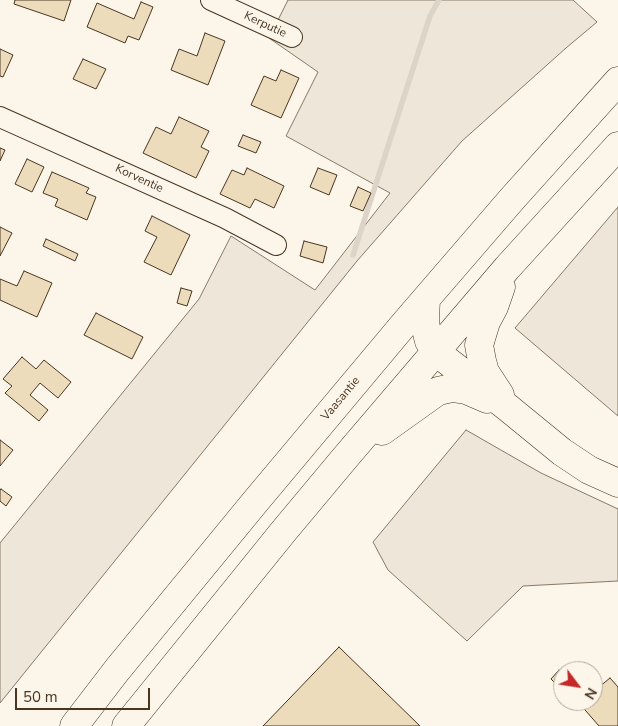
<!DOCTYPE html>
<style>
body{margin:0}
#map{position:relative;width:618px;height:726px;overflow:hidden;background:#fbf6e9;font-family:"Nunito Sans",sans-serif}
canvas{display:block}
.north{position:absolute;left:553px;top:661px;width:50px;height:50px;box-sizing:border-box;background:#fbf6e9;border:1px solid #b4a999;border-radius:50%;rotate:121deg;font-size:14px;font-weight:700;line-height:20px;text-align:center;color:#4a3520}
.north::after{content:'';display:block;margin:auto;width:18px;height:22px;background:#c62828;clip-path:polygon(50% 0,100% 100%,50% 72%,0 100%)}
.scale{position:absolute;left:15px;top:688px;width:135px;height:22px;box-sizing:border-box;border:2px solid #4a3520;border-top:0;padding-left:6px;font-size:15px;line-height:18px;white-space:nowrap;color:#4a3520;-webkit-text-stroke:4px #fbf6e9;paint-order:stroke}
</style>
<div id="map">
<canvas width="618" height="726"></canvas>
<div class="north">N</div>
<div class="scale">50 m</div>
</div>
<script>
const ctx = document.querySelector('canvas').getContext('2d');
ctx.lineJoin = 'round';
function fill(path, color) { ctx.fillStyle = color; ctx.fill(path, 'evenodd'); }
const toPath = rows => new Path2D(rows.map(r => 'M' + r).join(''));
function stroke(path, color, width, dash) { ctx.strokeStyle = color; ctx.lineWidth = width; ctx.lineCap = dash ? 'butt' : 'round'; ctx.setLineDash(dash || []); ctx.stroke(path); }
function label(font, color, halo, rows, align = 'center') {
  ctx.font = font + ' "Nunito Sans",sans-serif'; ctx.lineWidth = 4; ctx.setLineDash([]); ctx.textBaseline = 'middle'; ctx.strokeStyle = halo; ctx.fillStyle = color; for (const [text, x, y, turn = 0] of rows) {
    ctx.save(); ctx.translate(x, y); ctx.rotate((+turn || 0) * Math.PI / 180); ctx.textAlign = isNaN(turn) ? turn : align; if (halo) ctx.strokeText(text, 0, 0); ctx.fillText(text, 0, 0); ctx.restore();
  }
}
const green = toPath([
 [288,0,573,0,597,22,566,48,462,141,357,261,0,703,0,543,199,299,231,236,315,290,390,193,286,136,318,72,269,38,288,0],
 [618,207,618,416,515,328,618,207],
 [466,430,541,473,618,509,618,581,523,586,467,641,388,570,373,542,466,430]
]);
const stream = toPath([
 [353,255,430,16,439,0]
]);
const building = toPath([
 [15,0,71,0,64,21,14,4,15,0],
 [141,2,153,7,139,40,128,36,125,43,87,27,97,3,134,19,141,2],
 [205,33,225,41,208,85,171,70,179,49,197,56,205,33],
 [0,49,13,55,3,77,0,76,0,49],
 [83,59,106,69,96,89,73,79,83,59],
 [281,70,299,78,281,118,251,105,264,76,276,81,281,70],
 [179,117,209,131,201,147,209,151,196,178,143,153,156,127,171,134,179,117],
 [243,135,261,142,256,153,238,146,243,135],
 [0,148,5,150,0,161,0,148],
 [27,159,44,167,32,192,15,184,27,159],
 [247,168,284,186,274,208,255,199,250,208,220,194,232,170,244,175,247,168],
 [318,168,337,175,329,195,310,187,318,168],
 [52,172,89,188,86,193,96,197,87,220,55,206,58,199,43,193,52,172],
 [358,187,371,193,363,211,350,206,358,187],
 [152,216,190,235,171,275,144,262,157,237,145,231,152,216],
 [0,227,12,233,0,256,0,227],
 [46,239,78,254,75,261,43,246,46,239],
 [304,241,327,247,323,263,300,256,304,241],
 [24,271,52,283,37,317,0,300,0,279,17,286,24,271],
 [181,288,192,291,187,306,177,303,181,288],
 [96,313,143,337,132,359,84,335,96,313],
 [22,357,36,369,44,360,71,382,58,398,40,383,30,395,48,410,39,421,5,393,12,386,3,379,22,357],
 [0,440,13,450,0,466,0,440],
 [1,489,12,497,6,506,0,501,0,490,1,489],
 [339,647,420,726,263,726,339,647],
 [559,670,563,674,563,691,551,679,559,670],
 [610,678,618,687,618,726,599,726,579,703,582,701,593,701,593,692,610,678]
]);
const minor = toPath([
 [211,0,292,37],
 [0,117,225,218,276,245]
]);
const highway = toPath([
 [426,299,425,319,426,329,429,341,436,352,507,407,562,452,589,470,618,483],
 [500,395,485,372,482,361,479,345,486,322,494,307,501,287],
 [382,431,438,391,452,388,466,390,487,399],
 [74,726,117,670,255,502,405,323,512,199,618,81],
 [126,726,283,532,344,459,507,268,618,146]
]);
const streetNames = [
 ["Kerputie",265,25,25],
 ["Korventie",139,179,25],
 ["Vaasantie",341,399,-50]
];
fill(green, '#ede6d9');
stroke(green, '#887966', 1);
stroke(stream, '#dcd4c6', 5.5);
fill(building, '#ecdcbc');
stroke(building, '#4a3520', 1);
stroke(minor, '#4a3520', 22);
stroke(highway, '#4a3520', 29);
stroke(minor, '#fbf6e9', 20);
stroke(highway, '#fbf6e9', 28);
label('12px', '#4a3520', '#fbf6e9', streetNames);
</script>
